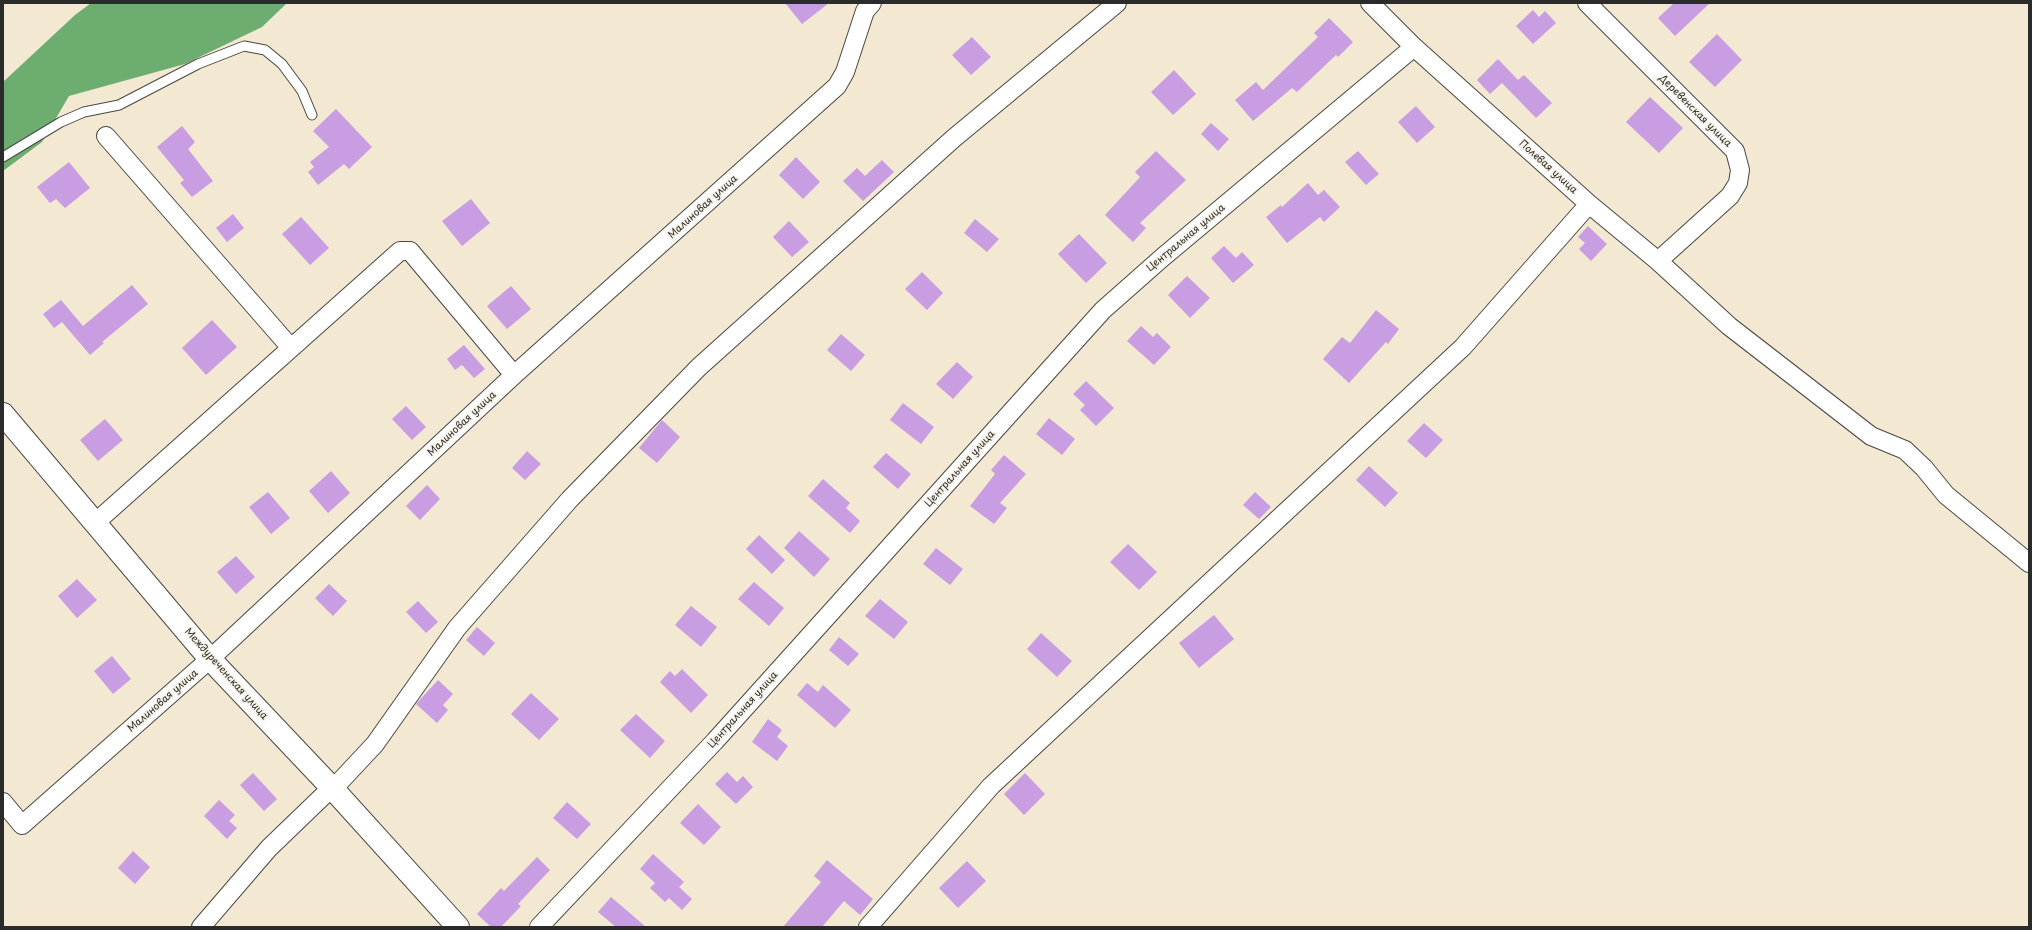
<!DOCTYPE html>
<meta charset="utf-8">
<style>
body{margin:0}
#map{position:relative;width:2032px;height:930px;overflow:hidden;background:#f3e8d2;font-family:"Playpen Sans",sans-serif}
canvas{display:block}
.frame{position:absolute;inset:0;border:4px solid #2b2b2b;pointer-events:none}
</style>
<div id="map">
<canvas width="2032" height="930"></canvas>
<div class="frame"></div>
</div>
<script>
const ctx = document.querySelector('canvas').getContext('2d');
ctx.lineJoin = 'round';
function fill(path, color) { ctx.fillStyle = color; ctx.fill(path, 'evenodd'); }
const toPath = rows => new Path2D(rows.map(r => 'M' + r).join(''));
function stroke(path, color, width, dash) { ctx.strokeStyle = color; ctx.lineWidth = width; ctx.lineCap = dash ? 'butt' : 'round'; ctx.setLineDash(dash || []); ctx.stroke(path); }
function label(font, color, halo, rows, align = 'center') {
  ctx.font = font + ' "Playpen Sans",sans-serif'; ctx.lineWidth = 3.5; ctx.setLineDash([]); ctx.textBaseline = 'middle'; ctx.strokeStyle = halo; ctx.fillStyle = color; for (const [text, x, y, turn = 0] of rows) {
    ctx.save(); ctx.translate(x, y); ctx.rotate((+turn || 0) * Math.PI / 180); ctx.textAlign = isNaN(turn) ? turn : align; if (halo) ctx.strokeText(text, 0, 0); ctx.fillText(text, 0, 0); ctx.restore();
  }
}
const forest = toPath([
 [91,3,287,3,262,27,185,64,69,96,42,142,3,171,3,82,75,15]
]);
const building = toPath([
 [785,3,829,3,802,24],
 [1674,3,1710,3,1675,36,1658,18],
 [1533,10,1539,17,1545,11,1556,23,1533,44,1516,26],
 [1329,18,1353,42,1338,57,1336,55,1297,92,1292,88,1253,121,1235,100,1256,82,1263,90,1318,37,1314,33],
 [1717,34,1742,60,1715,87,1689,62],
 [972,37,991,57,971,75,952,55],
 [1498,59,1518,80,1524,75,1552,103,1536,118,1502,83,1490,94,1477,80],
 [1174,70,1196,94,1173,115,1151,92],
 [1650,97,1683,128,1659,153,1626,122],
 [1416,106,1435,127,1417,143,1398,122],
 [336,109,372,147,349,169,344,164,318,185,308,172,314,167,310,162,329,147,313,131],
 [1211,123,1229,139,1218,151,1201,134],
 [182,126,195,142,188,149,213,181,192,197,180,183,184,180,157,147],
 [1156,151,1186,180,1140,223,1146,228,1133,242,1105,215,1140,177,1135,172],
 [1358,151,1379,174,1366,185,1345,162],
 [796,157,820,182,803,199,779,175],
 [882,160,894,172,863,201,843,181,857,168,865,176],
 [69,162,90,188,65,208,56,199,50,203,37,187],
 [1308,183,1318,195,1324,190,1340,207,1324,222,1320,217,1287,243,1266,217,1281,205,1282,207],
 [471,199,490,223,462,246,442,221],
 [233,214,244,228,227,242,216,228],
 [301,217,329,248,310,265,282,234],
 [975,219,999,239,987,252,964,233],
 [789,221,809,242,792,257,773,237],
 [1588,226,1607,244,1591,261,1579,249,1585,243,1578,237],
 [1079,234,1107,263,1086,283,1058,254],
 [1224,246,1236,258,1242,252,1254,265,1233,283,1211,258],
 [922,272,943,293,927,310,905,289],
 [1187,276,1210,298,1190,318,1168,295],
 [132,285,148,304,102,342,104,343,90,355,62,322,54,328,43,314,61,300,83,326],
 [511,286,531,309,507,329,487,306],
 [1376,310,1399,329,1388,344,1386,342,1349,383,1323,359,1342,337,1350,343],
 [212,320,237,347,206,375,182,348],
 [1141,326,1153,337,1157,333,1171,347,1154,365,1127,341],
 [841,334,865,355,851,371,827,350],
 [464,345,485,369,474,378,462,365,455,370,447,359],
 [957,362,973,377,953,399,936,384],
 [1086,381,1114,408,1096,426,1080,410,1085,405,1073,394],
 [903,403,934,427,921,444,890,420],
 [406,406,426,427,412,440,392,419],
 [1049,418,1075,439,1062,455,1036,434],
 [105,419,123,440,98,461,80,440],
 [662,420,680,437,657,463,639,448],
 [1424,423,1443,440,1426,458,1407,441],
 [527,451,541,464,525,480,512,468],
 [886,453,911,474,898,489,873,467],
 [1004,455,1026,474,1000,503,1007,508,994,524,970,506,995,474,991,470],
 [1369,466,1398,493,1385,507,1356,480],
 [331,471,350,493,328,513,309,491],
 [823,479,850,503,846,508,860,521,850,533,808,496],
 [427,485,440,499,420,520,406,506],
 [268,492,290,518,271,534,249,507],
 [1255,492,1271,507,1259,519,1243,505],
 [799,531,830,559,814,577,784,548],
 [759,535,785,560,772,574,746,549],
 [1128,544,1157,572,1139,590,1110,562],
 [936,548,963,569,950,585,923,564],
 [236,556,255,577,236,594,217,572],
 [77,579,97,600,77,618,58,596],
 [754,582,784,608,769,626,738,599],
 [329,584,347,601,333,616,315,598],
 [880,599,908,622,894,639,865,616],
 [418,601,438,622,426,633,406,612],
 [691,606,717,627,701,647,675,625],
 [1214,615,1234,639,1199,668,1179,643],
 [477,627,495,643,484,656,466,640],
 [1041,633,1072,661,1057,677,1027,649],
 [839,637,859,654,848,666,829,650],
 [112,656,131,679,113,694,94,671],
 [682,669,708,695,691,713,660,682,670,671,675,676],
 [438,680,453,694,443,705,448,710,437,723,416,704],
 [807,683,818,692,823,685,851,710,835,728,797,695],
 [531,693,559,719,539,740,511,714],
 [636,714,665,741,650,758,620,730],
 [768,719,782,730,777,737,788,746,777,761,752,742],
 [727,772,737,782,743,776,753,787,736,804,715,784],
 [253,773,277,799,264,811,240,785],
 [1025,773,1045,794,1024,815,1004,794],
 [219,800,235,815,229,821,237,828,227,839,204,816],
 [567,802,591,824,577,839,553,818],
 [698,804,721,827,704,845,680,823],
 [133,851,150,867,135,884,118,868],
 [653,854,684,882,679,887,692,899,682,910,669,898,665,902,650,888,655,883,640,869],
 [537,857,550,870,518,904,521,906,501,927,491,927,477,914,501,888,504,891],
 [827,860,873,899,860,915,844,901,822,927,783,927,821,882,814,876],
 [967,861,986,881,958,908,939,888],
 [611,897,646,927,616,927,598,912]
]);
const service = toPath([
 [3,157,61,122,84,112,119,105,198,64,244,46,265,50,282,64,302,91,312,115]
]);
const minor = toPath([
 [1370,3,1414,47,1589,204,1658,261,1729,326,1871,436,1905,450,1924,468,1946,495,2029,563],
 [1587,3,1735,151,1740,170,1738,183,1730,196,1658,261],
 [106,136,291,348],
 [96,522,400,251,410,251,514,375],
 [3,802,22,825,210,659,514,375,837,86,845,72,865,11,872,3],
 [201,927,269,848,323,796,333,789,375,744,457,628,570,499,699,367,954,138,1117,3],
 [539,927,715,741,1103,310,1163,257,1414,47],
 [868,927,991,786,1463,347,1589,204]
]);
const tertiary = toPath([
 [3,414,210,659,333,789,458,927]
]);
const streetNames = [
 ["Деревенская улица",1695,111,45],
 ["Полевая улица",1548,167,42],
 ["Малиновая улица",703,207,-42],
 ["Центральная улица",1186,238,-40],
 ["Малиновая улица",462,424,-43],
 ["Центральная улица",960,469,-48],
 ["Междуреченская улица",226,674,48],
 ["Малиновая улица",163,701,-41],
 ["Центральная улица",743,710,-48]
];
fill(forest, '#6dad70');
fill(building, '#c89de1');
stroke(service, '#494744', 11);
stroke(minor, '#494744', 20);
stroke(tertiary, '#494744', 24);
stroke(service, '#fff', 9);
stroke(minor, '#fff', 18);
stroke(tertiary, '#fff', 22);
label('10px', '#2b2b2b', '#f7f3e8', streetNames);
</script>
